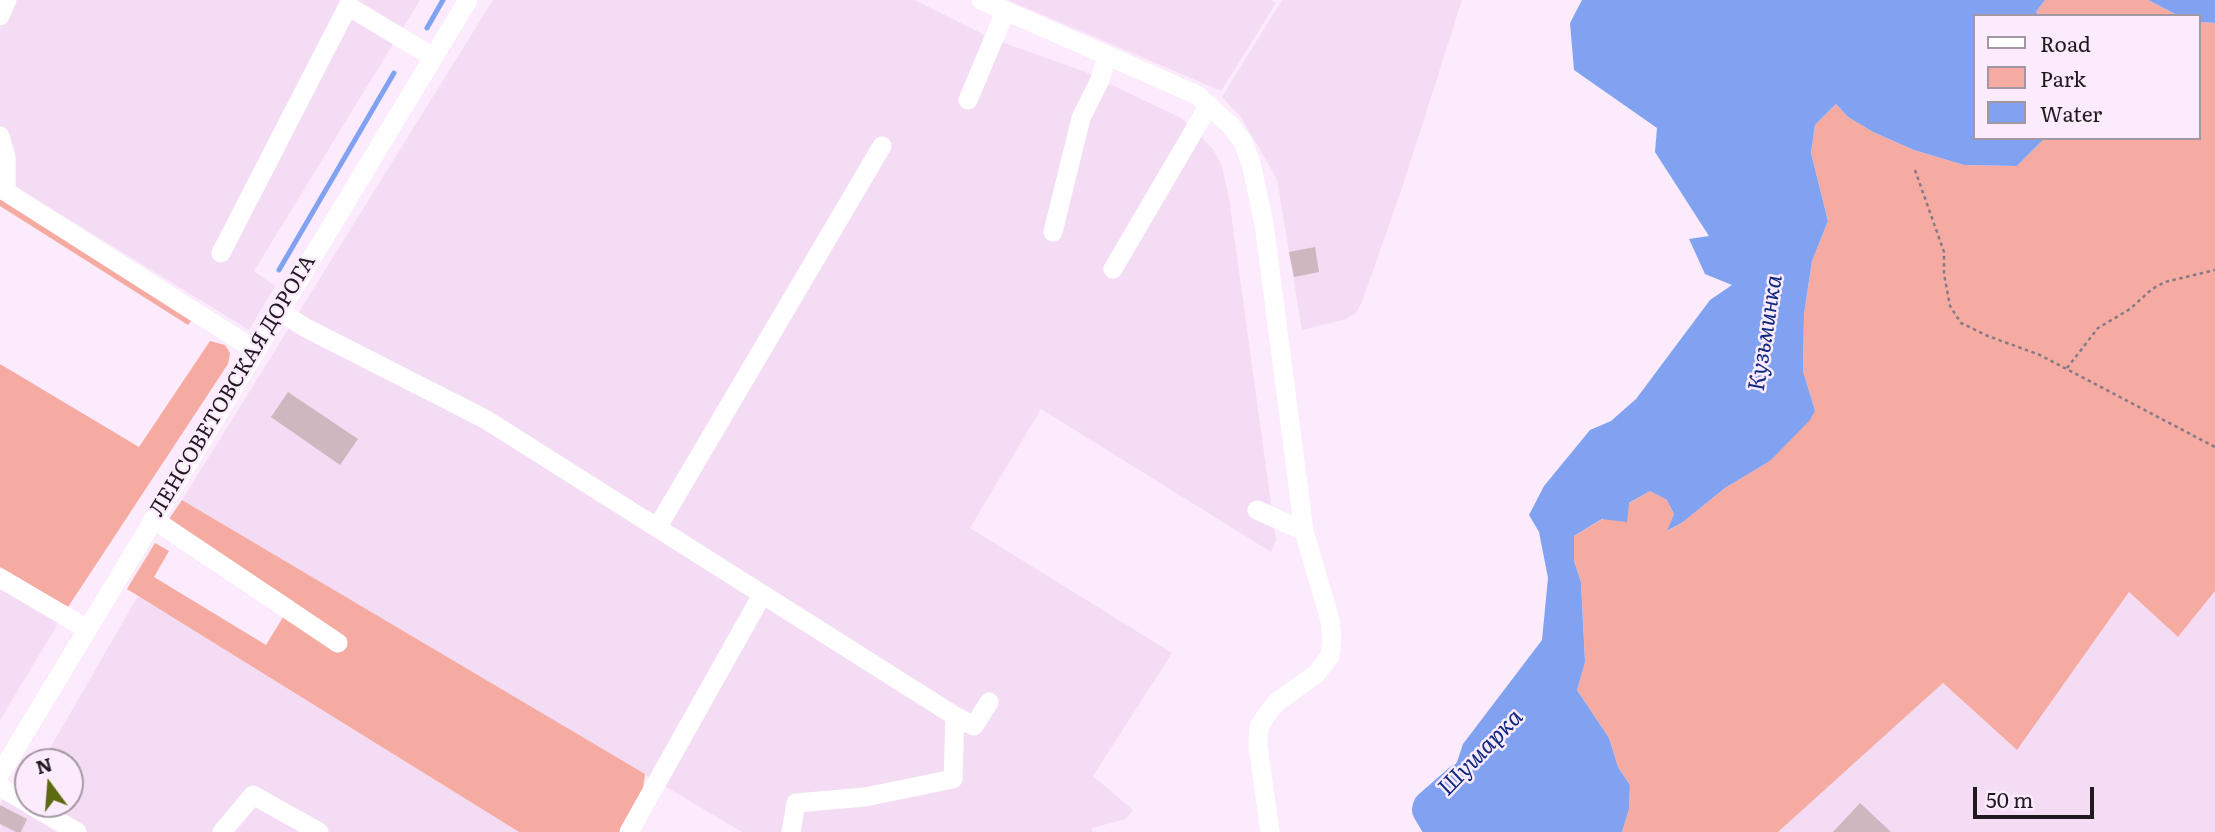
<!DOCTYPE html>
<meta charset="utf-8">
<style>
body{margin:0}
#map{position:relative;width:2215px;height:832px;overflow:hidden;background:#fcebfc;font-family:Literata,serif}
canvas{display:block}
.legend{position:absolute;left:1973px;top:14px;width:228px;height:126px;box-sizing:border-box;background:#fcebfc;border:2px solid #a497a4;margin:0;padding:9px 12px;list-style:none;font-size:21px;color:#201a20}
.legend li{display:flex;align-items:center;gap:14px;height:35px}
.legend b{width:35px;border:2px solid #a497a4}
.north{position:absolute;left:14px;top:748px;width:70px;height:70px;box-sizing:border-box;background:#fcebfc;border:2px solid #a497a4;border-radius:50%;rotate:344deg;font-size:19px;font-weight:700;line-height:28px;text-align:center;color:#201a20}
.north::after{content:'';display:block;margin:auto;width:24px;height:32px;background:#5e6a11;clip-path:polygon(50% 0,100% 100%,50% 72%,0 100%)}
.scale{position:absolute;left:1973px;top:787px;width:121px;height:32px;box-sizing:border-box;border:4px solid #201a20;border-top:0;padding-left:9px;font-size:21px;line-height:24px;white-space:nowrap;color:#201a20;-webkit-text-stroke:5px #fcebfc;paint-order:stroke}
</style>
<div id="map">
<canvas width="2215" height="832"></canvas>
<ul class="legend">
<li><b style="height:9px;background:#fff"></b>Road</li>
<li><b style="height:19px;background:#f5aba2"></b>Park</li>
<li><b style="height:19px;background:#80a2f0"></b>Water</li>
</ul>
<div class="north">N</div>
<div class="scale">50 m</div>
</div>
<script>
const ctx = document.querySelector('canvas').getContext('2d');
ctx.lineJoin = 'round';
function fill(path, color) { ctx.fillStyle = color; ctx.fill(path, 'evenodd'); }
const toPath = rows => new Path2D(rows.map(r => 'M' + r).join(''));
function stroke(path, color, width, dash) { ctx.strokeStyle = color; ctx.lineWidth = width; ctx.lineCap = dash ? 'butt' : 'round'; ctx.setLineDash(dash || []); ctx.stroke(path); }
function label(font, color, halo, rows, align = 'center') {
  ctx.font = font + ' Literata,serif'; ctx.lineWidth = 5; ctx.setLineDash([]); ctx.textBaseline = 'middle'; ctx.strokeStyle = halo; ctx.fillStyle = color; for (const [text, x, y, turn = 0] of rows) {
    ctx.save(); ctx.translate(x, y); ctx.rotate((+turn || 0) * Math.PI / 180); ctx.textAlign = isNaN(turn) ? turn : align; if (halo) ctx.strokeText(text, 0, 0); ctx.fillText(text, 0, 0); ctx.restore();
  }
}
const built = toPath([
 [0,0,420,0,254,271,275,286,249,330,0,177],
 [493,0,915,0,993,39,1083,71,1181,118,1213,149,1222,167,1229,198,1276,540,1271,552,1041,409,970,528,1172,653,1093,776,1133,810,1126,819,1092,828,1092,832,742,832,182,500],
 [1008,0,1270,0,1276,3,1221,91],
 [1282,0,1462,0,1402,188,1362,302,1356,313,1346,319,1302,330,1277,179,1241,117,1222,97],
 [0,567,68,607,0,720],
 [2215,591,2215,832,1778,832,1943,683,2017,750,2129,592,2178,637],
 [138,596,519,832,0,832,2,798,16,805,28,785,28,804,70,804,70,762,42,762]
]);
const green = toPath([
 [2045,0,2148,0,2179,16,2039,16,2036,12],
 [2199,22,2215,23,2215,591,2178,637,2129,592,2017,750,1943,683,1778,832,1622,832,1629,809,1630,785,1618,767,1609,738,1577,690,1585,661,1581,582,1574,561,1574,536,1650,491,1667,500,1674,514,1668,531,1683,522,1725,488,1770,461,1815,411,1803,371,1804,314,1812,261,1828,221,1811,153,1815,125,1836,104,1848,117,1873,132,1914,150,1964,165,2017,166,2045,138,2199,138],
 [0,199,191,321,188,325,0,206],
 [210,341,225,345,230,353,228,364,68,607,0,567,0,364,139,447],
 [182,500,645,774,642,795,621,832,519,832,127,589,155,543,169,551,154,577,266,645,293,601,167,522]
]);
const water = toPath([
 [1582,0,2045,0,2036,12,2039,16,1975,16,1975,138,2045,138,2017,166,1964,165,1914,150,1873,132,1848,117,1836,104,1815,125,1811,153,1828,221,1812,261,1804,314,1803,371,1815,411,1810,420,1770,461,1725,488,1683,522,1667,531,1674,514,1667,500,1650,491,1629,503,1627,522,1602,519,1574,536,1574,561,1581,582,1585,662,1577,690,1609,738,1618,767,1630,785,1629,809,1622,832,1444,832,1428,806,1457,762,1463,744,1542,640,1548,578,1539,532,1529,515,1544,486,1590,430,1611,421,1636,399,1710,300,1732,285,1705,274,1689,239,1709,236,1655,152,1657,128,1574,70,1570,23],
 [2148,0,2215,0,2215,23,2199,22,2199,16,2179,16]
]);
const stream = toPath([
 [427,28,443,0],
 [279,270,394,73]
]);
const river = toPath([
 [1440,832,1427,810,1428,806,1459,779]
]);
const building = toPath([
 [1315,247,1319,272,1294,277,1289,252],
 [288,392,358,439,340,465,271,417],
 [1860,803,1891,832,1833,832],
 [0,805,27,819,21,832,16,832,0,824]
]);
const path = toPath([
 [1915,170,1944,252,1944,274,1950,306,1961,323,1988,336,2040,355,2215,447],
 [2067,368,2098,328,2130,309,2152,289,2165,282,2215,270]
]);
const minor = toPath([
 [981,0,1197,95,1231,126,1243,142,1251,163,1264,224,1304,531,1330,620,1332,640,1330,656,1316,674,1277,702,1267,714,1259,727,1258,746,1270,832],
 [0,16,7,0],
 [968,100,1005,12],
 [0,136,6,157,6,191],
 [0,188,255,350],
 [1053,232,1081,118,1100,80,1107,56],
 [221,253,348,6,433,57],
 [1113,269,1209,105],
 [279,311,306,328,485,419,955,716,953,779,865,797,796,803,791,832],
 [1257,510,1304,531],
 [153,519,338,643],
 [657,528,882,146],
 [0,578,87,629],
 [955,716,974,726,989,702],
 [0,774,468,0],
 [0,787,28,803],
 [29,804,77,832],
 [222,832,253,795,319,832],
 [629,832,762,595]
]);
const streetNames = [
 ["ЛЕНСОВЕТОВСКАЯ ДОРОГА",233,386,-59]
];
const waterNames = [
 ["Кузьминка",1766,333,-81],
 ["Шушарка",1481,753,-46]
];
fill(built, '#f4ddf4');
fill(green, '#f5aba2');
fill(water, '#80a2f0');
stroke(stream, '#80a2f0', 5);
stroke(river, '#80a2f0', 30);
fill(building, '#ceb7be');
stroke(path, '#857a85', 2.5, [3.5, 3.5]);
stroke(minor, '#fff', 19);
label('21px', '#201a20', '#fcebfc', streetNames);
label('italic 23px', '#0e2a81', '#fcebfc', waterNames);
</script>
